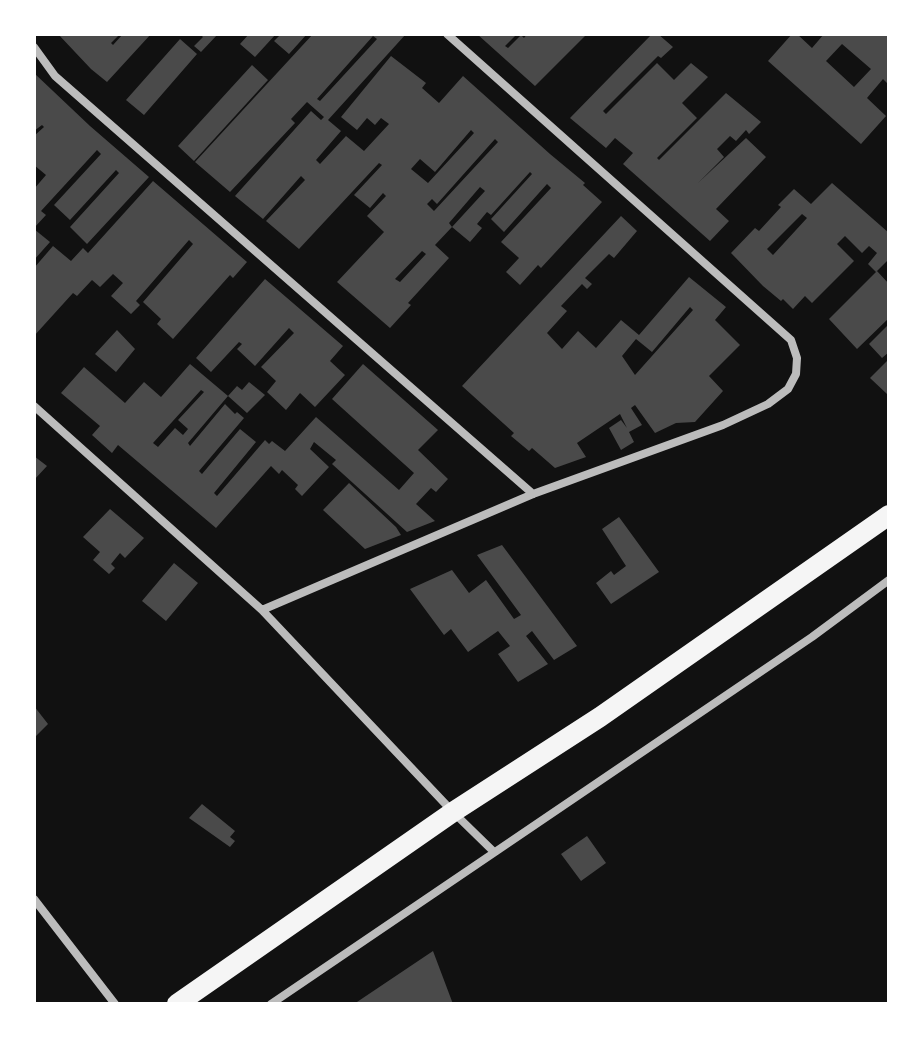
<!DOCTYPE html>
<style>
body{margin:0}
#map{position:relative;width:923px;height:1038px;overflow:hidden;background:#111;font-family:"Sofia Sans Condensed",sans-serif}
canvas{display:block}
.frame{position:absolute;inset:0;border:36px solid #fff;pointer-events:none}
</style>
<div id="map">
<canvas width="923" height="1038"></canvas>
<div class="frame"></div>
</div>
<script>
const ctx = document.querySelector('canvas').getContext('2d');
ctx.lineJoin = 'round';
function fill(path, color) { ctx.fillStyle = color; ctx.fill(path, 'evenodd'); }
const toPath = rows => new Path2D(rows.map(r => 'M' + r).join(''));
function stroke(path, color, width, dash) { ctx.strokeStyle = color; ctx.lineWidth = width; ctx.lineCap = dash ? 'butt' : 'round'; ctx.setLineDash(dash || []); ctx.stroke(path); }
const building = toPath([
 [58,34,120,34,111,43,113,45,123,34,151,34,107,82,91,69],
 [200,34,218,34,201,52,194,46,203,37],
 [249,34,276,34,255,57,240,44],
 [281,34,307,34,289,54,274,41],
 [313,34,406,34,328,120,341,131,316,160,320,164,346,136,364,151,389,124,381,118,375,125,367,118,357,130,341,117,391,56,426,83,422,88,439,103,463,76,550,154,585,183,583,185,602,202,541,268,538,265,520,285,506,272,519,258,501,242,551,188,547,184,504,232,491,219,532,174,530,172,491,215,487,212,477,224,482,228,470,242,452,227,485,191,480,187,449,223,452,227,435,245,449,258,408,303,411,305,390,328,337,282,384,232,367,216,386,196,383,193,370,208,354,195,382,165,379,163,299,249,266,221,305,180,301,176,263,219,235,196,311,111,321,120,324,117,307,102,291,119,295,123,230,192,195,162],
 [373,36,377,39,320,101,317,99],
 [471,130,474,133,428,183,411,169,420,159,435,172],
 [495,139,498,142,434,211,427,204,432,199,437,204],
 [422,251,426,254,400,282,395,279],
 [477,34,517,34,505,46,508,48,521,35,524,38,527,34,587,34,535,86],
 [652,34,658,34,673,47,661,58,658,56,603,111,606,114,657,63,674,80,691,63,708,77,682,103,697,118,657,158,659,160,726,93,761,122,749,134,746,130,736,141,730,136,717,149,724,157,698,183,746,138,766,157,716,209,729,221,710,241,623,164,633,153,615,138,606,148,570,118],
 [792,34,797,34,812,48,824,34,889,34,889,85,883,79,867,98,886,116,861,144,768,61],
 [842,44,871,69,854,87,826,61],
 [180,39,197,54,144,115,126,100],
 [252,65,268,80,194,161,178,146],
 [34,73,90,126,149,177,87,244,70,227,119,173,116,170,70,220,54,205,101,154,97,150,41,211,46,215,34,228,34,189,46,175,34,165,34,136,44,127,42,125,34,131],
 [153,181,247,262,233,278,230,275,173,339,157,324,161,319,143,302,193,244,189,240,136,301,140,305,131,314,111,296,123,283,113,274,100,287,92,280,77,296,73,293,34,336,34,268,53,246,71,261,83,248,88,253],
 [832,183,889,233,889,259,876,272,868,264,877,253,869,246,862,253,845,236,837,244,854,261,812,303,805,296,793,309,783,299,781,301,763,286,731,253,755,228,759,231,781,207,778,205,794,189,811,204],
 [802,214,807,218,773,255,767,249],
 [621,216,637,231,614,258,609,254,585,278,592,284,587,289,582,284,561,306,567,311,547,333,562,349,578,331,596,348,621,320,639,335,689,277,726,307,715,320,740,345,709,376,723,391,695,422,676,423,655,433,635,405,631,408,642,425,629,432,634,442,621,450,609,428,621,420,627,428,620,414,577,443,586,457,555,468,532,448,529,451,511,436,514,433,462,386],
 [690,307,693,310,635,375,622,356,636,339,652,352],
 [34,229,50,242,34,260],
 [877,271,889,284,889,318,857,349,829,319],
 [265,279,343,346,330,361,345,375,315,407,300,393,286,410,267,392,276,381,261,367,294,333,289,328,255,366,237,349,242,344,239,342,211,372,196,358],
 [889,324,889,352,882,358,869,344],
 [117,330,135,349,116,372,95,354],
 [889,359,889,392,887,394,870,378],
 [190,364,228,396,237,386,242,390,249,382,265,395,247,413,228,396,188,443,190,446,225,404,235,414,237,412,244,418,199,471,202,474,240,429,256,442,214,493,217,496,265,440,269,444,272,441,285,451,316,417,399,490,414,473,332,399,363,364,438,430,418,450,448,479,436,492,431,488,416,504,435,521,407,532,332,464,336,460,314,442,310,449,329,467,302,496,295,489,298,485,282,470,279,474,271,466,216,528,118,445,112,453,92,435,100,426,61,393,84,367,125,403,144,382,161,397],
 [201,390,204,392,178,420,188,429,183,435,175,428,158,447,153,443],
 [34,456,47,466,34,480],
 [349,483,396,527,401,535,365,549,323,510],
 [110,509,144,538,125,558,120,553,111,564,115,568,109,574,93,560,100,552,83,537],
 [619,517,659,572,611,604,596,583,611,571,614,575,626,566,602,529],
 [502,545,577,646,554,660,532,631,526,636,548,664,518,682,498,654,510,646,498,631,468,652,451,629,444,635,410,589,452,570,469,593,486,580,514,619,521,615,477,555],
 [174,563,198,583,166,621,142,601],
 [34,706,48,724,34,738],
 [202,804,235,831,230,837,235,841,230,847,189,818],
 [587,836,606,863,581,881,561,854],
 [433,951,453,1004,354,1004]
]);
const minor = toPath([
 [34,47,55,76,533,494],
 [34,406,262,610,453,812,493,851],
 [262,610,533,494,723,425,768,404,788,389,796,374,797,358,791,340,447,34],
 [34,899,115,1004],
 [271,1004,812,637,889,580]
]);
const primary = toPath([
 [177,1004,453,812,600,717,889,515]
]);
fill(building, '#4a4a4a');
stroke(minor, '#bcbcbc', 8);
stroke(primary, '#f5f5f5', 20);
</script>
